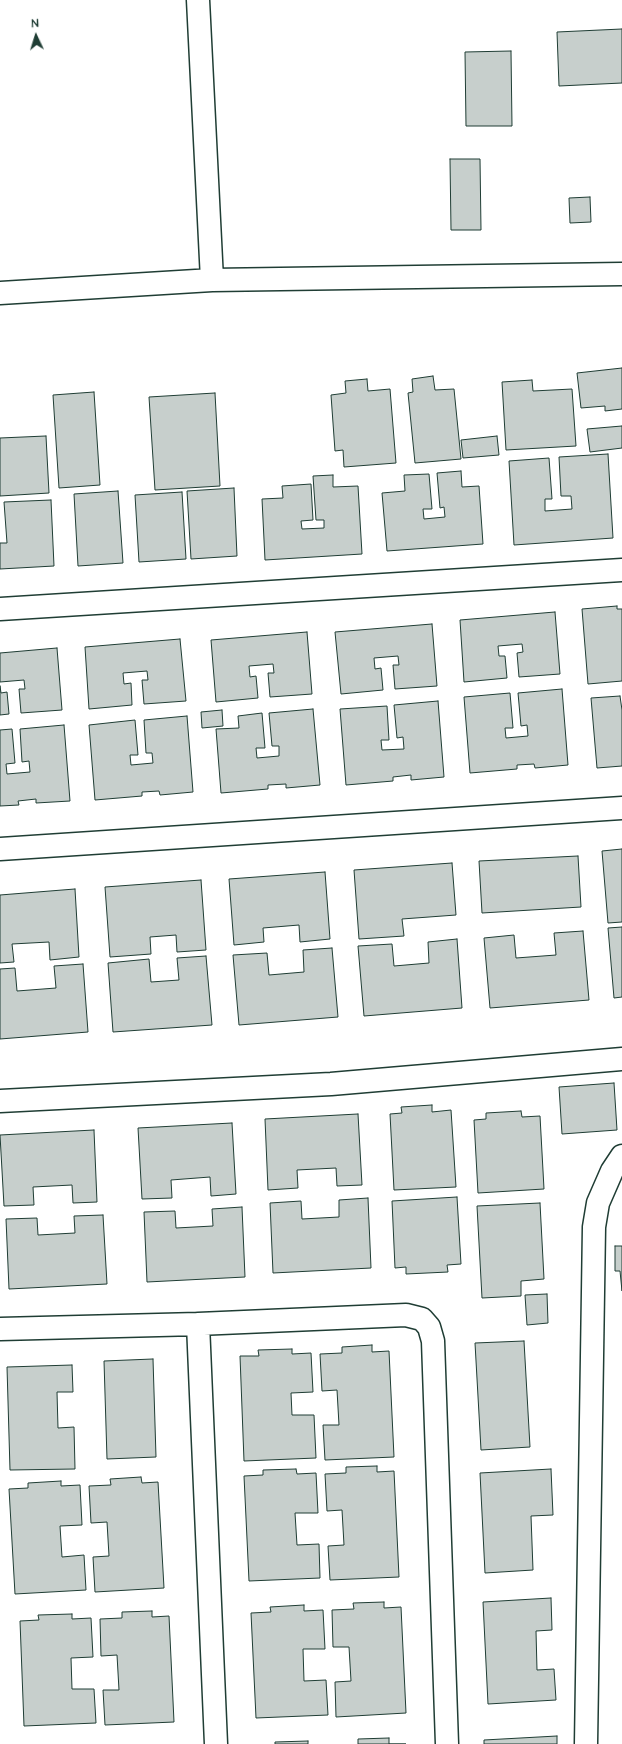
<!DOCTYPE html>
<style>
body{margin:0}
#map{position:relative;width:622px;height:1744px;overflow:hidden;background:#fff;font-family:"Architects Daughter",sans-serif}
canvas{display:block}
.north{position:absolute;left:16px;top:16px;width:40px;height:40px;-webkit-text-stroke:3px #fff;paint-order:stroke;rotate:356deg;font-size:11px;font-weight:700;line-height:16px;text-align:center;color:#1f3d34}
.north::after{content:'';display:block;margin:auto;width:14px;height:18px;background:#1f3d34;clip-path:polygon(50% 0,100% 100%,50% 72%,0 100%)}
</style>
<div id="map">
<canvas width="622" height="1744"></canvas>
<div class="north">N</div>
</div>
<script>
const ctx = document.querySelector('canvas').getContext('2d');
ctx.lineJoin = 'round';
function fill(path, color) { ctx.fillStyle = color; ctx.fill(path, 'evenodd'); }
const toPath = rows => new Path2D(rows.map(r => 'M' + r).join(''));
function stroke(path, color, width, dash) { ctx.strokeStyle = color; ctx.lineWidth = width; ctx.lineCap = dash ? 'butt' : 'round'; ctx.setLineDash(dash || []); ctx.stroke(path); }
const building = toPath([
 [622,29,622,83,559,86,557,32,622,29],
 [511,51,512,126,466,126,465,52,511,51],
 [450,159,480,159,481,230,451,230,450,159],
 [590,197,591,222,570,223,569,198,590,197],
 [622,368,622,409,605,411,605,406,581,408,577,373,622,368],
 [433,376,435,390,454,389,461,459,415,463,408,393,413,392,412,379,433,376],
 [367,379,368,391,390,389,396,463,344,467,343,450,335,451,331,395,346,393,345,381,367,379],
 [532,380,533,391,572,389,576,446,506,450,502,382,532,380],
 [94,392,100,485,59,488,53,395,94,392],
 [215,393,220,486,155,490,149,397,215,393],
 [622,426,622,448,590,452,587,429,622,426],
 [46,436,49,493,0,496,0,438,46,436],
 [497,436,499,455,463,458,461,440,497,436],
 [608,454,613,538,514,545,509,461,549,458,552,499,545,499,545,511,572,509,571,496,561,496,559,457,608,454],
 [461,471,462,487,479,486,483,544,387,551,382,493,405,491,404,475,429,474,432,509,423,509,424,519,445,517,444,507,440,508,437,473,461,471],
 [333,475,333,487,358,486,362,554,265,560,262,499,283,498,282,486,311,484,313,520,301,521,302,529,324,528,324,520,316,520,313,476,333,475],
 [234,488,237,556,191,559,187,491,234,488],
 [118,491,123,563,78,566,74,494,118,491],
 [182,492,186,559,139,562,135,495,182,492],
 [51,500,54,566,0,569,0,543,7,543,4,502,51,500],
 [617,606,617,609,622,609,622,681,588,684,582,609,617,606],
 [555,612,560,674,519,677,517,653,523,652,522,644,498,646,499,656,505,656,507,678,464,682,460,620,555,612],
 [432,624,437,686,395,689,393,665,399,665,398,656,374,658,375,669,381,668,383,690,341,694,335,632,432,624],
 [307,632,312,694,270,697,268,673,274,673,273,664,249,666,250,677,256,676,258,698,216,702,211,640,307,632],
 [180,639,186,701,144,704,142,680,148,680,147,671,123,673,124,684,131,683,132,705,89,709,85,647,180,639],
 [57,648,62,710,21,713,19,689,25,689,24,680,0,682,0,653,57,648],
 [0,686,1,693,7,692,9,714,0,715,0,686],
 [562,689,568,765,535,768,534,764,517,765,517,769,470,773,464,697,510,693,513,728,505,728,506,738,528,736,527,725,521,726,518,693,562,689],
 [620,696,622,710,622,766,597,768,591,698,620,696],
 [438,701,444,777,411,780,411,775,393,777,393,781,346,785,340,709,387,706,389,740,381,740,382,750,404,749,403,737,397,738,394,705,438,701],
 [313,709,320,785,286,788,286,784,268,785,268,789,221,793,216,729,239,728,238,716,262,713,265,748,256,748,257,758,279,756,279,746,272,746,269,713,313,709],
 [222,710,223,726,202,728,201,712,222,710],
 [187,716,193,792,160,795,159,791,142,792,142,796,95,800,89,725,135,720,138,755,130,755,131,765,153,763,152,753,146,753,144,720,187,716],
 [64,725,70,801,36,803,36,799,18,801,19,805,0,806,0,730,12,729,15,763,6,764,7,774,30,772,29,761,22,762,20,729,64,725],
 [622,849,622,922,608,923,602,851,622,849],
 [578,856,581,907,482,913,479,861,578,856],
 [452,863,456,915,402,919,404,936,359,939,354,870,452,863],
 [325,872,330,939,300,942,299,925,263,928,264,942,234,945,229,879,325,872],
 [201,880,206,950,177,952,176,935,150,937,151,954,110,957,105,887,201,880],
 [75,889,79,957,50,960,49,942,12,944,14,962,0,963,0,895,75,889],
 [622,927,622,997,614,998,608,928,622,927],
 [583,931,589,1000,490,1008,484,938,514,935,516,958,556,955,554,933,583,931],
 [457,939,462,1008,364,1016,358,946,392,944,394,966,429,963,428,942,457,939],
 [332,948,338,1017,239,1025,233,955,267,953,269,975,304,972,303,950,332,948],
 [206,956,212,1025,113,1032,108,963,149,959,151,982,179,980,177,958,206,956],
 [83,964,88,1032,0,1039,0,969,15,968,17,991,56,988,54,966,83,964],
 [614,1083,617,1130,562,1134,559,1087,614,1083],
 [432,1105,432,1112,451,1110,456,1187,394,1190,390,1114,402,1113,401,1107,432,1105],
 [521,1111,522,1117,540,1116,544,1189,478,1193,474,1120,486,1119,486,1113,521,1111],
 [358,1114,362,1185,337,1186,336,1168,297,1170,298,1188,268,1190,265,1119,358,1114],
 [232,1123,236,1194,211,1196,210,1177,171,1180,172,1198,142,1199,138,1128,232,1123],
 [94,1130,97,1202,73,1203,72,1185,33,1187,34,1205,4,1206,0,1135,94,1130],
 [457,1197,461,1264,447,1265,448,1272,406,1274,406,1267,395,1268,392,1201,457,1197],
 [368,1198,371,1268,273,1273,270,1203,301,1201,302,1219,339,1217,339,1200,368,1198],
 [540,1203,544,1279,521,1281,521,1296,482,1298,477,1206,540,1203],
 [242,1207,245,1277,147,1282,144,1212,175,1211,176,1228,213,1226,212,1209,242,1207],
 [103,1215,107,1284,9,1289,6,1219,37,1218,38,1235,75,1233,74,1216,103,1215],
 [615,1246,622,1246,622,1291,620,1271,615,1271,615,1246],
 [547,1294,548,1323,527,1325,525,1295,547,1294],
 [524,1341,530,1447,481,1450,475,1343,524,1341],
 [372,1345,372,1352,389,1351,394,1457,325,1460,323,1425,339,1425,337,1390,322,1391,320,1354,342,1353,342,1347,372,1345],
 [292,1349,292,1354,311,1353,313,1392,291,1393,292,1415,314,1415,316,1458,244,1461,240,1356,259,1356,258,1350,292,1349],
 [153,1359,156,1457,107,1459,104,1361,153,1359],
 [72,1365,73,1392,57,1392,58,1428,74,1427,75,1469,10,1470,7,1367,72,1365],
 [377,1466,377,1472,394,1471,399,1577,330,1580,328,1546,344,1545,342,1510,327,1511,325,1474,346,1473,346,1467,377,1466],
 [296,1469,297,1474,316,1473,318,1513,295,1513,297,1545,319,1544,320,1578,249,1581,244,1476,263,1475,263,1470,296,1469],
 [551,1469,553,1515,531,1516,533,1570,485,1573,480,1473,551,1469],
 [141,1477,142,1483,158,1482,164,1588,95,1592,93,1557,109,1556,107,1522,91,1523,89,1486,111,1485,110,1479,141,1477],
 [61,1481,61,1486,80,1485,82,1525,60,1526,62,1557,84,1555,86,1590,15,1594,9,1489,28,1488,28,1483,61,1481],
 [551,1598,552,1630,536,1631,537,1670,554,1669,556,1700,488,1704,483,1602,551,1598],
 [384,1602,384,1608,401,1607,406,1713,336,1717,335,1682,351,1681,349,1647,333,1647,332,1610,354,1609,353,1603,384,1602],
 [304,1605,304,1611,323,1610,325,1649,303,1649,304,1681,326,1680,328,1715,256,1718,251,1613,271,1612,270,1607,304,1605],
 [152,1611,152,1617,169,1616,174,1722,105,1725,103,1690,119,1690,117,1655,101,1656,100,1619,122,1618,122,1612,152,1611],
 [72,1614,72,1619,91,1618,93,1657,71,1658,72,1689,94,1689,96,1723,24,1726,20,1621,39,1620,38,1615,72,1614],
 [557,1736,557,1744,484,1744,484,1740,557,1736],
 [389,1738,389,1744,406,1744,358,1744,358,1739,389,1738],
 [308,1741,308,1744,275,1744,275,1742,308,1741]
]);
const minor = toPath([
 [198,0,212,280],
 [0,293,212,280,622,274],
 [0,609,622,570],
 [0,849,622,808],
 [0,1101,331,1084,622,1059],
 [198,1324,216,1744],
 [0,1329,198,1324,406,1315,422,1319,429,1327,433,1341,447,1744],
 [586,1744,594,1227,598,1203,612,1171,622,1156]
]);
fill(building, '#c7cfcc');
stroke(building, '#1f3d34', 1);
stroke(minor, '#1f3d34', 25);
stroke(minor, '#fff', 22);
</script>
